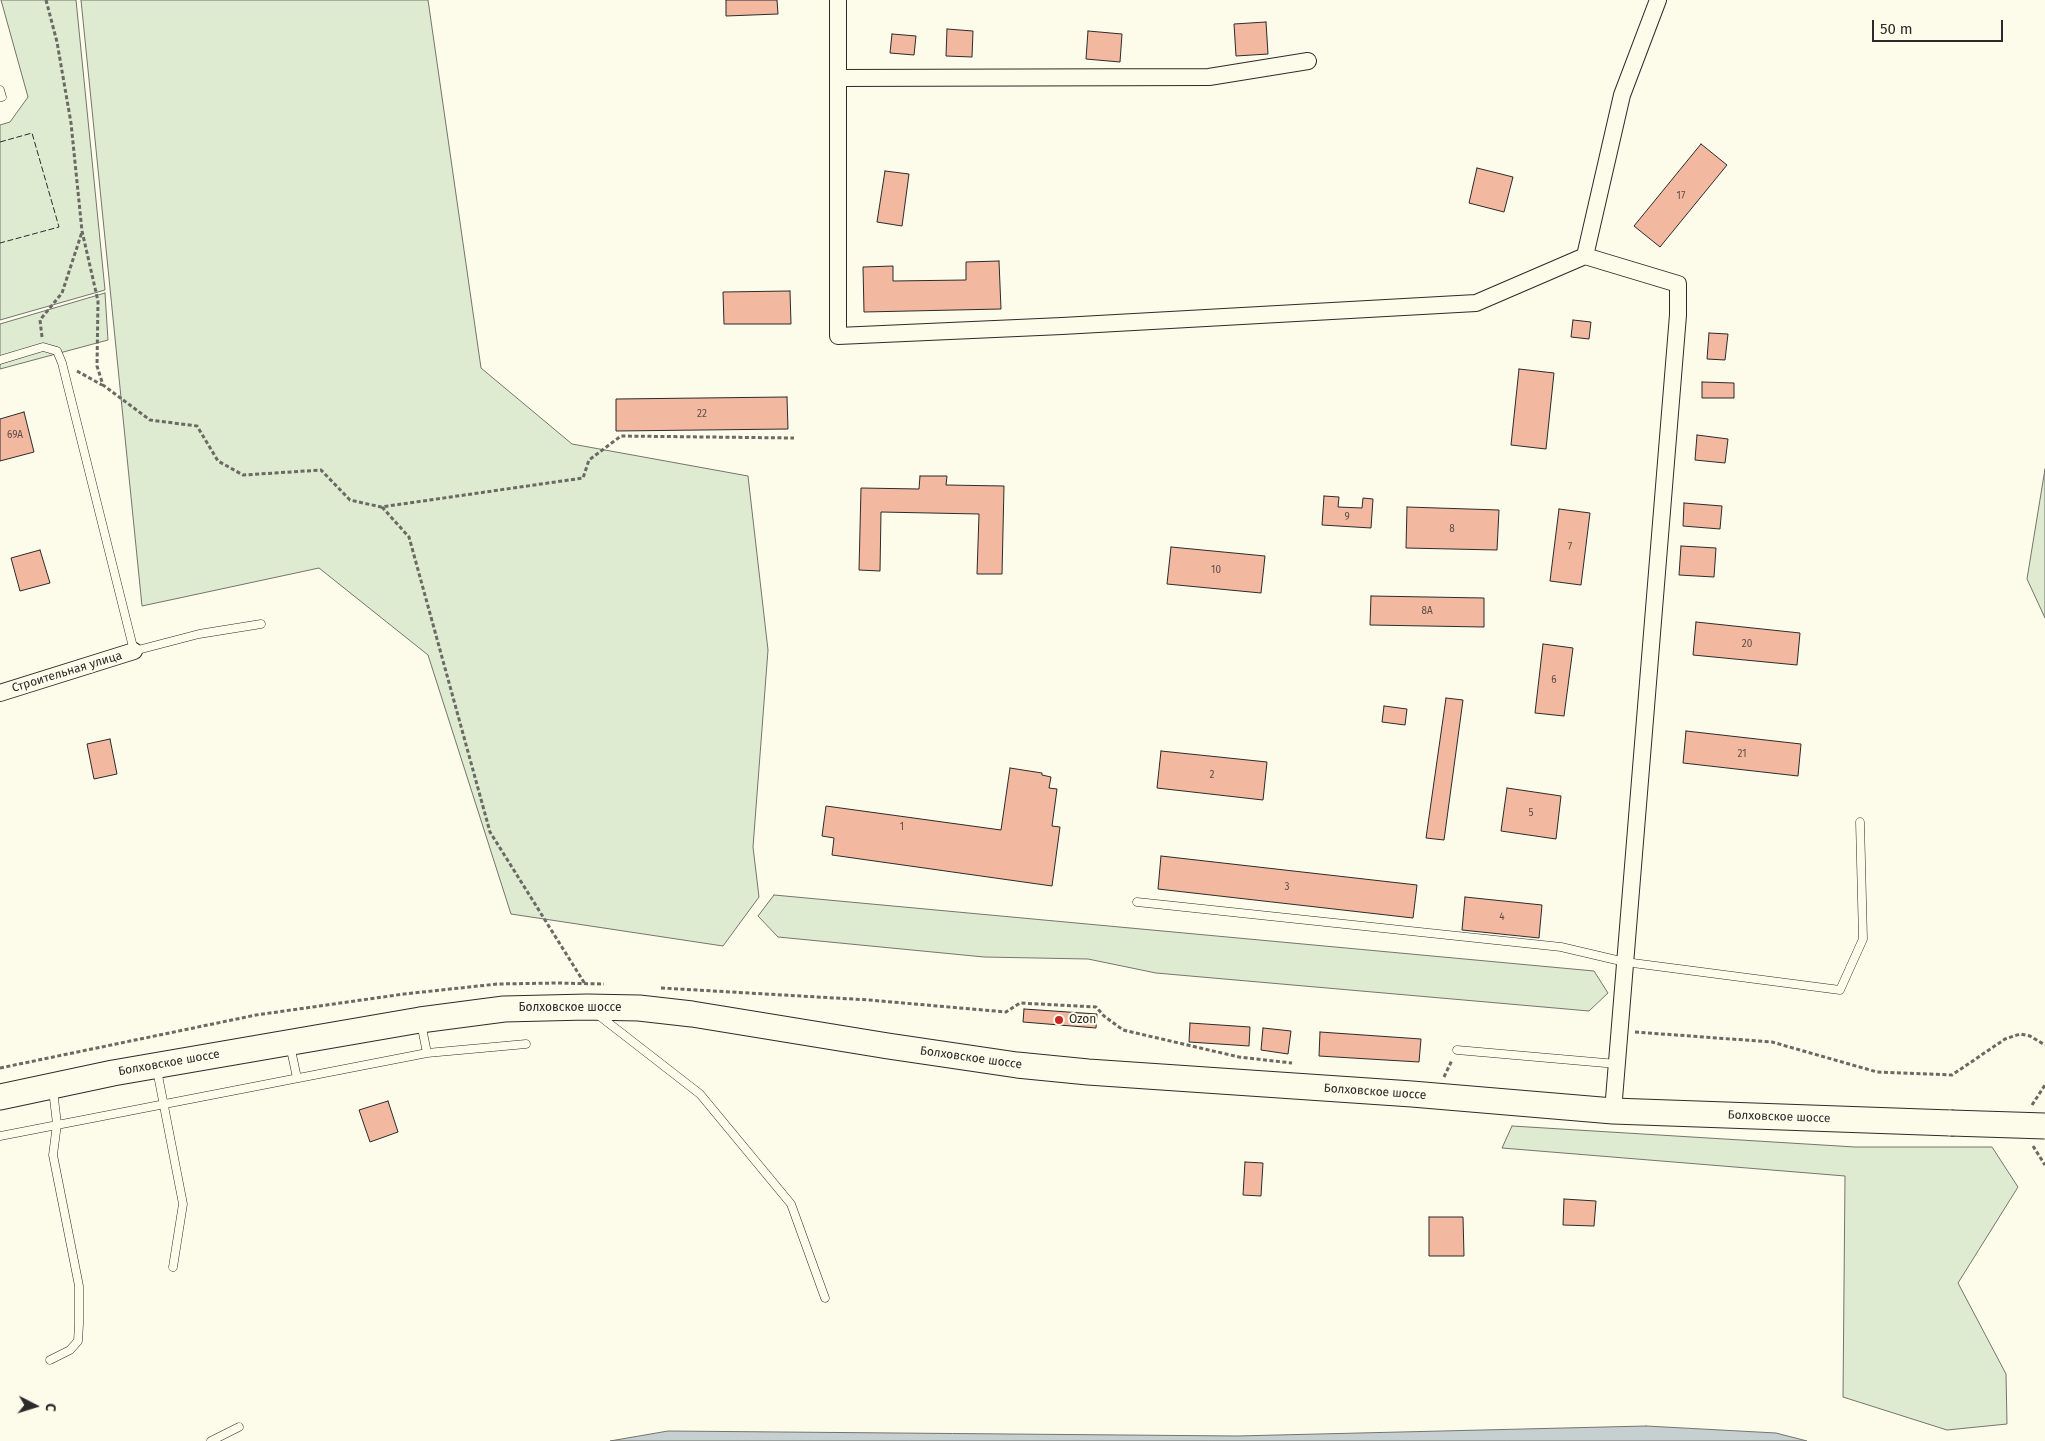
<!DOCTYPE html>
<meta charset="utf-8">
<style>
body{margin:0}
#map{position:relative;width:2045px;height:1441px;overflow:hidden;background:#fdfbea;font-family:"Fira Sans",sans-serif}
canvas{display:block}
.north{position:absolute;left:10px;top:1381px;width:50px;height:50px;-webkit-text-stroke:4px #fdfbea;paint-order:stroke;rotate:95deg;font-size:14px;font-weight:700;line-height:20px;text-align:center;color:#2b2b2b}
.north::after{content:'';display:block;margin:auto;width:18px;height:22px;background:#2b2b2b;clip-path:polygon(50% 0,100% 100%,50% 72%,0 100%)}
.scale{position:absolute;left:1872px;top:20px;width:131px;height:22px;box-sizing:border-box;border:2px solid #2b2b2b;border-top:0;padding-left:6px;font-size:15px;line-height:18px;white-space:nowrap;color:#2b2b2b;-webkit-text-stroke:4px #fdfbea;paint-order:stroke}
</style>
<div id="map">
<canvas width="2045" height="1441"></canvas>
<div class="north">С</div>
<div class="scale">50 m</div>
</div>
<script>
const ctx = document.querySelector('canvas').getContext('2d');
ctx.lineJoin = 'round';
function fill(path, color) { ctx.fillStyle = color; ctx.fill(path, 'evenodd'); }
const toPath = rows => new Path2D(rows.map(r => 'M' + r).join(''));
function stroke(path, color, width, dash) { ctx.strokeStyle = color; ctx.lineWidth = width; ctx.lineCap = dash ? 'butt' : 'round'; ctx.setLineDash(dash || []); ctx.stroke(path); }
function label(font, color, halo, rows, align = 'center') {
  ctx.font = font + ' "Fira Sans",sans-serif'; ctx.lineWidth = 4; ctx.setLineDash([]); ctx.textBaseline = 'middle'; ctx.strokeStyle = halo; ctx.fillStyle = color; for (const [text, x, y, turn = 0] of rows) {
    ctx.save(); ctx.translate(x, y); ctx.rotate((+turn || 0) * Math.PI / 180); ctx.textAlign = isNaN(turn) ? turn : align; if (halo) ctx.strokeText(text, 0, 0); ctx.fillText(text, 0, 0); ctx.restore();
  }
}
const green = toPath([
 [1,0,76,0,105,290,0,320,0,125,10,122,28,97,1,0],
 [81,0,428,0,481,368,572,444,748,476,768,650,753,847,759,897,723,946,511,914,428,655,319,568,142,606,81,0],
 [105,293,108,340,0,369,0,324,105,293],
 [2045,469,2045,618,2027,579,2045,469],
 [774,895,1594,971,1608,993,1589,1011,1156,973,1088,959,984,957,778,937,758,916,774,895],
 [1512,1126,1855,1147,1992,1147,2018,1187,1958,1283,2006,1374,2007,1424,1947,1430,1843,1397,1845,1176,1502,1148,1512,1126]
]);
const water = toPath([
 [1646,1426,1776,1433,1807,1441,610,1441,668,1431,1237,1436,1646,1426]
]);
const building = toPath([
 [726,0,777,0,778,14,726,16,726,0],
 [1266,22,1268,54,1236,56,1234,24,1266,22],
 [947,29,973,31,972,57,946,56,947,29],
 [1088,31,1122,34,1120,62,1086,59,1088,31],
 [892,34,916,36,914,55,890,53,892,34],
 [1701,144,1727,165,1660,247,1634,226,1701,144],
 [1477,168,1513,177,1504,212,1469,203,1477,168],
 [885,171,909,174,902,226,877,222,885,171],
 [999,261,1001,309,864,312,863,267,893,266,893,281,966,280,966,262,999,261],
 [790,291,791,324,724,324,723,292,790,291],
 [1573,320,1591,322,1589,339,1571,337,1573,320],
 [1709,333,1728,334,1725,360,1707,359,1709,333],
 [1519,369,1554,373,1546,449,1511,445,1519,369],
 [1702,382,1734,383,1734,398,1702,398,1702,382],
 [787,397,788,429,616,431,616,399,787,397],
 [24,412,34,452,0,461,0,419,24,412],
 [1697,435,1728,439,1725,463,1695,460,1697,435],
 [920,476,947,476,946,485,1004,486,1002,574,977,574,979,514,881,512,880,571,859,570,861,488,919,489,920,476],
 [1324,496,1339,497,1338,507,1362,508,1363,498,1373,499,1371,528,1322,525,1324,496],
 [1684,503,1722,506,1720,529,1683,526,1684,503],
 [1407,507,1499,510,1497,550,1406,548,1407,507],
 [1559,509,1590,513,1581,585,1550,581,1559,509],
 [1681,546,1716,548,1714,577,1679,575,1681,546],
 [1171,547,1265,556,1261,593,1167,584,1171,547],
 [40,550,50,583,20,591,11,558,40,550],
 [1371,596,1484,598,1484,627,1370,625,1371,596],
 [1696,622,1800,633,1797,665,1693,655,1696,622],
 [1543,644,1573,648,1564,716,1535,713,1543,644],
 [1446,698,1463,700,1444,840,1426,838,1446,698],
 [1384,706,1407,709,1405,725,1382,722,1384,706],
 [1686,731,1801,744,1798,776,1683,763,1686,731],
 [110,739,117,774,94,779,87,744,110,739],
 [1161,751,1267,762,1263,800,1157,788,1161,751],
 [1010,768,1042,773,1042,775,1051,777,1049,788,1057,789,1052,826,1060,827,1052,886,832,855,834,838,822,836,826,806,1001,830,1010,768],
 [1507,788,1561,796,1556,839,1501,831,1507,788],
 [1161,856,1417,885,1413,918,1158,889,1161,856],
 [1465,897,1542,905,1539,938,1462,930,1465,897],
 [1024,1009,1097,1014,1096,1028,1023,1022,1024,1009],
 [1190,1023,1250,1027,1249,1046,1189,1042,1190,1023],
 [1263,1028,1291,1031,1288,1054,1261,1050,1263,1028],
 [1320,1032,1421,1039,1419,1062,1319,1056,1320,1032],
 [388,1101,398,1132,370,1142,359,1110,388,1101],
 [1245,1162,1263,1163,1261,1196,1243,1195,1245,1162],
 [1564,1199,1596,1201,1594,1226,1563,1225,1564,1199],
 [1429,1217,1463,1217,1464,1256,1429,1256,1429,1217]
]);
const path = toPath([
 [46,0,57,42,71,123,82,231,98,301,97,366,103,385,150,420,197,426,218,461,243,475,321,470,350,500,381,507,583,478,589,460,621,436,794,438],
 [42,337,40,320,62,293,82,232],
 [77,371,102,385],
 [382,507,409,537,490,832,585,984],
 [661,988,869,1000,1006,1012,1020,1003,1096,1007,1104,1016,1123,1030,1239,1057,1292,1063],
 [1635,1032,1772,1042,1877,1072,1952,1075,2005,1039,2020,1034,2030,1036,2045,1045],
 [0,1068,256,1015,404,994,497,984,557,983,604,984],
 [1444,1077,1452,1060],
 [2032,1105,2045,1085],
 [2033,1146,2045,1165]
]);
const service = toPath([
 [0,90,2,97,0,97],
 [0,360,43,347,57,351,62,363,134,651,199,634,261,624],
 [1137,902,1561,947,1625,962,1840,990,1863,939,1860,822],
 [597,1014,700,1094,791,1204,825,1298],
 [421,1023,427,1053],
 [290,1045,297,1078],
 [1457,1050,1617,1064],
 [157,1070,183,1204,173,1267],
 [0,1136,427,1053,526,1044],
 [50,1360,70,1350,78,1341,79,1324,79,1286,53,1155,57,1124,53,1090],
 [211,1441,239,1427]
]);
const minor = toPath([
 [838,0,838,336,1062,326,1476,303,1585,256,1678,284,1678,315,1613,1111],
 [838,78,1209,77,1308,61],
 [1585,256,1622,95,1658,0],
 [0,693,134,651]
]);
const primary = toPath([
 [0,1097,113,1073,420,1020,504,1009,587,1007,639,1008,692,1014,888,1046,1017,1065,1088,1072,1412,1094,1613,1111,1951,1123]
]);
const primaryBridge = toPath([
 [1951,1123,2045,1126]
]);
const fence = toPath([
 [0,142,32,133,59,227,0,243]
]);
const markers = [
 [1059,1020,5,"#c62828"]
];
const numberNames = [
 ["17",1681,196],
 ["22",702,414],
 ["69А",15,435],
 ["9",1347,517],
 ["8",1452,529],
 ["7",1570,547],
 ["10",1216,570],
 ["8А",1427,611],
 ["20",1747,644],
 ["6",1554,680],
 ["21",1742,754],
 ["2",1212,775],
 ["5",1531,813],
 ["1",902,827],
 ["3",1287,887],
 ["4",1502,917]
];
const streetNames = [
 ["Строительная улица",67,672,-17],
 ["Болховское шоссе",570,1008],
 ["Болховское шоссе",971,1058,8],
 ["Болховское шоссе",169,1063,-10],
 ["Болховское шоссе",1375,1092,4],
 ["Болховское шоссе",1779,1117,2]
];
const poiNames = [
 ["Ozon",1069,1020]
];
fill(green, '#deebd1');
stroke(green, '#74746e', 1);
fill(water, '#c7d0d0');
stroke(water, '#74746e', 1);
fill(building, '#f2b8a0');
stroke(building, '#2b2b2b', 1);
stroke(service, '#2b2b2b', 9);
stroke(minor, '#2b2b2b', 18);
stroke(primary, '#2b2b2b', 27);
stroke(path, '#6a6964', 3, [4, 2.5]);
stroke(service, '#fdfbea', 8);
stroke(minor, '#fdfbea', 16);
stroke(primary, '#fdfbea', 25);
stroke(primaryBridge, '#2b2b2b', 27, []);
stroke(primaryBridge, '#fdfbea', 25);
stroke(fence, '#2b2b2b', 1, [6, 2.5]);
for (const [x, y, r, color] of markers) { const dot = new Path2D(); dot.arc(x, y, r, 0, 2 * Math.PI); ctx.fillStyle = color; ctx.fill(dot); stroke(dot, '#fdfbea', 2); }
label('10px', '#5d4e48', null, numberNames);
label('12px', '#2b2b2b', '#fdfbea', streetNames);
label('12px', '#2b2b2b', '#fdfbea', poiNames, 'left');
</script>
